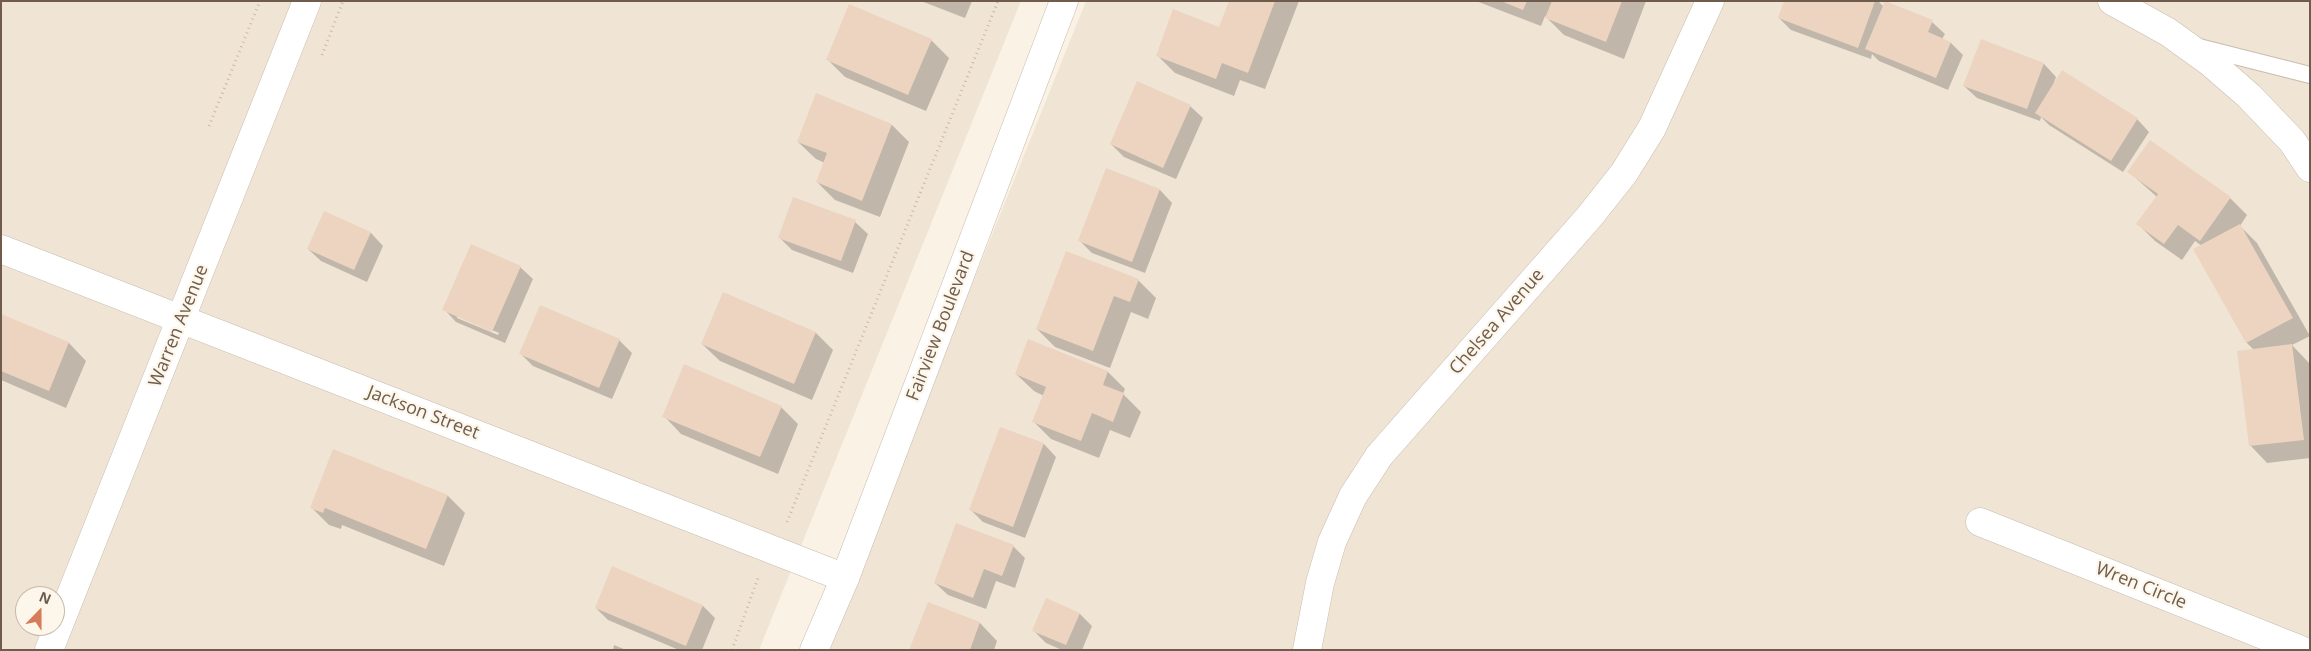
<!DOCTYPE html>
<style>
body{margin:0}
#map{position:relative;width:2311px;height:651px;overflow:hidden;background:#faf3e5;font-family:"Open Sans",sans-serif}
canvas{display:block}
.frame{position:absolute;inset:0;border:2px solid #6f5c4d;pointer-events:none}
.north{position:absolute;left:15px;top:586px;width:50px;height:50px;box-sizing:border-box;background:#fdf7eb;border:1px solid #c4b9ac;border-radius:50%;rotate:22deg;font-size:14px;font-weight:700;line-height:20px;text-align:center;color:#6f5c4d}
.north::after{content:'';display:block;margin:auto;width:18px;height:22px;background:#d67c58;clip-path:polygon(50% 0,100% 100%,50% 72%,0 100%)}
</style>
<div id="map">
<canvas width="2311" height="651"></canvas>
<div class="frame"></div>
<div class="north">N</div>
</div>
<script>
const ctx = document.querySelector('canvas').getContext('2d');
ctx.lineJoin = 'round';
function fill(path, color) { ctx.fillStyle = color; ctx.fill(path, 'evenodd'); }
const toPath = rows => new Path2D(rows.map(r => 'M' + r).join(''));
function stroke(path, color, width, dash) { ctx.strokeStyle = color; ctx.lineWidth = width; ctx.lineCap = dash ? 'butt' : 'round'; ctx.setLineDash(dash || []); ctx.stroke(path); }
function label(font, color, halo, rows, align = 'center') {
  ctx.font = font + ' "Open Sans",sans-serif'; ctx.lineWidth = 4.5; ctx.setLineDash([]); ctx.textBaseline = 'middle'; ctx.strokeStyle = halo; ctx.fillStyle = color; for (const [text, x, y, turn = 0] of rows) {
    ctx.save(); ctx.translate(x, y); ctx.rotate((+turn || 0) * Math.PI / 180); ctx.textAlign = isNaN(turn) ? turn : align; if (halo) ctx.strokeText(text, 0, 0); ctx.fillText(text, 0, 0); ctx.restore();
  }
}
const residential = toPath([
 [1,1,1021,1,759,650,1,650],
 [25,596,55,596,55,626,25,626],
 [1086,1,2310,1,2310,650,825,650]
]);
const shadow = toPath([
 [921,1,972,1,965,18],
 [1230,1,1299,1,1265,89,1240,80,1234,96,1175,73,1157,55,1220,29],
 [1476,1,1646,1,1624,59,1564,35,1545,16,1541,26],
 [1785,1,1878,1,1884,7,1886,2,1932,22,1945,34,1942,39,1951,43,1963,55,1948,90,1879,61,1872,54,1871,59,1791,30,1779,18],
 [931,40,949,58,926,111,845,77,827,59],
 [1981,41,2044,64,2056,77,2053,85,2137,119,2149,132,2123,172,2049,125,2041,117,2040,121,1977,98,1964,86],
 [1190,106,1203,118,1176,179,1124,157,1111,144],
 [892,125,909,142,880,217,835,200,817,182,825,163,816,159,798,142],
 [1106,170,1160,190,1172,203,1145,273,1092,253,1079,240],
 [2129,172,2230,198,2247,215,2240,226,2257,243,2310,336,2292,345,2309,363,2310,458,2267,463,2250,445,2254,350,2247,343,2195,250,2202,246,2195,241,2182,260,2155,241,2138,224,2157,197],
 [324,213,371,233,383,246,367,282,321,261,308,249],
 [855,222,868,234,853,273,792,250,779,237],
 [520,267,533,279,505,343,456,322,444,309],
 [457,315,499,333,498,335,457,318],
 [1138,280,1156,298,1148,319,1131,312,1110,368,1055,347,1037,329],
 [724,293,816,333,833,350,812,400,720,361,702,344],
 [541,306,619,340,632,353,612,399,533,366,520,353],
 [1,315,69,343,86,361,66,408,1,380],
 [1029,340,1108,372,1125,389,1123,394,1141,412,1130,438,1110,430,1099,458,1051,439,1034,422,1044,396,1034,391,1016,374],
 [781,407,798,424,778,474,681,434,664,416],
 [1001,428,1044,444,1056,457,1025,538,983,522,971,510],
 [334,451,448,496,465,513,444,566,342,525,341,529,329,525,311,507],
 [1013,546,1025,558,1015,588,996,581,986,609,948,595,935,583],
 [613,568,703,606,715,618,702,650,679,650,608,620,596,608],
 [1046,599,1080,614,1092,626,1082,650,1062,650,1046,643,1033,630],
 [980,623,997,641,994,650,910,650],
 [614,645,626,650,613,650]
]);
const building = toPath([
 [1229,1,1275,1,1248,73,1222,63,1216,79,1156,56,1173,9,1219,27],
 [1501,1,1527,1,1523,10],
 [1552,1,1622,1,1606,42,1545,18],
 [1784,1,1875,1,1858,48,1778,18],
 [1885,1,1933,20,1928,32,1951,42,1936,78,1865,49],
 [849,4,932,39,908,95,826,60],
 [1981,39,2044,63,2027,109,1963,86],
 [2062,70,2138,118,2111,161,2035,113],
 [1137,81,1191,105,1163,168,1110,144],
 [816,93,892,124,862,201,816,182,827,153,797,142],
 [2150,140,2231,197,2200,241,2178,225,2164,244,2136,224,2158,194,2127,172],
 [1106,168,1160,189,1132,262,1078,241],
 [793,197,856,220,841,261,778,238],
 [324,211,371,232,354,270,307,249],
 [2240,224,2293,318,2246,343,2193,249],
 [471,244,521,266,492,332,442,310],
 [1066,251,1139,279,1130,302,1114,296,1093,351,1036,329],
 [723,292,816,332,794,384,701,344],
 [540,305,620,339,599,388,519,354],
 [1,314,69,342,49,391,1,371],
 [1028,339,1108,371,1103,385,1124,393,1113,422,1092,413,1081,441,1032,422,1046,387,1015,374],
 [2292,344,2304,440,2249,446,2237,351],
 [684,364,782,406,760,457,662,417],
 [1000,427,1044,443,1013,527,969,510],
 [333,449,448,495,426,549,325,508,323,513,310,508],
 [956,523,1014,545,1002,576,984,569,973,598,934,583],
 [612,566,703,605,686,646,595,608],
 [1046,598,1080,613,1066,645,1032,631],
 [928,602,980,622,970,650,909,650]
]);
const path = toPath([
 [322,55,343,1],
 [209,126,260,1],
 [787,522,998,1],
 [732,650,758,578]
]);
const service = toPath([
 [2199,47,2310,75]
]);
const minor = toPath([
 [2112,1,2168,32,2211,63,2249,96,2292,141,2310,168],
 [1,249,845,578],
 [1980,522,2301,650],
 [49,650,307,1],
 [1307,650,1320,583,1332,542,1353,496,1379,456,1590,216,1624,173,1652,128,1710,1]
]);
const tertiary = toPath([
 [814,650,845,578,1064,1]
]);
const streetNames = [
 ["Chelsea Avenue",1497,322,-49],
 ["Warren Avenue",179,326,-68],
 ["Fairview Boulevard",941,326,-69],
 ["Jackson Street",423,413,21],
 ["Wren Circle",2141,586,22]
];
fill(residential, '#f0e5d5');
fill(shadow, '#0003');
fill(building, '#ecd4c0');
stroke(service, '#c9bbad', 18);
stroke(minor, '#c9bbad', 29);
stroke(tertiary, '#c9bbad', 29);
stroke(path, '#d0b8a3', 3, [1, 4]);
stroke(service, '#fff', 16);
stroke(minor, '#fff', 28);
stroke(tertiary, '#fff', 28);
label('18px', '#6f5c4d', '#fdf7eb', streetNames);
</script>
